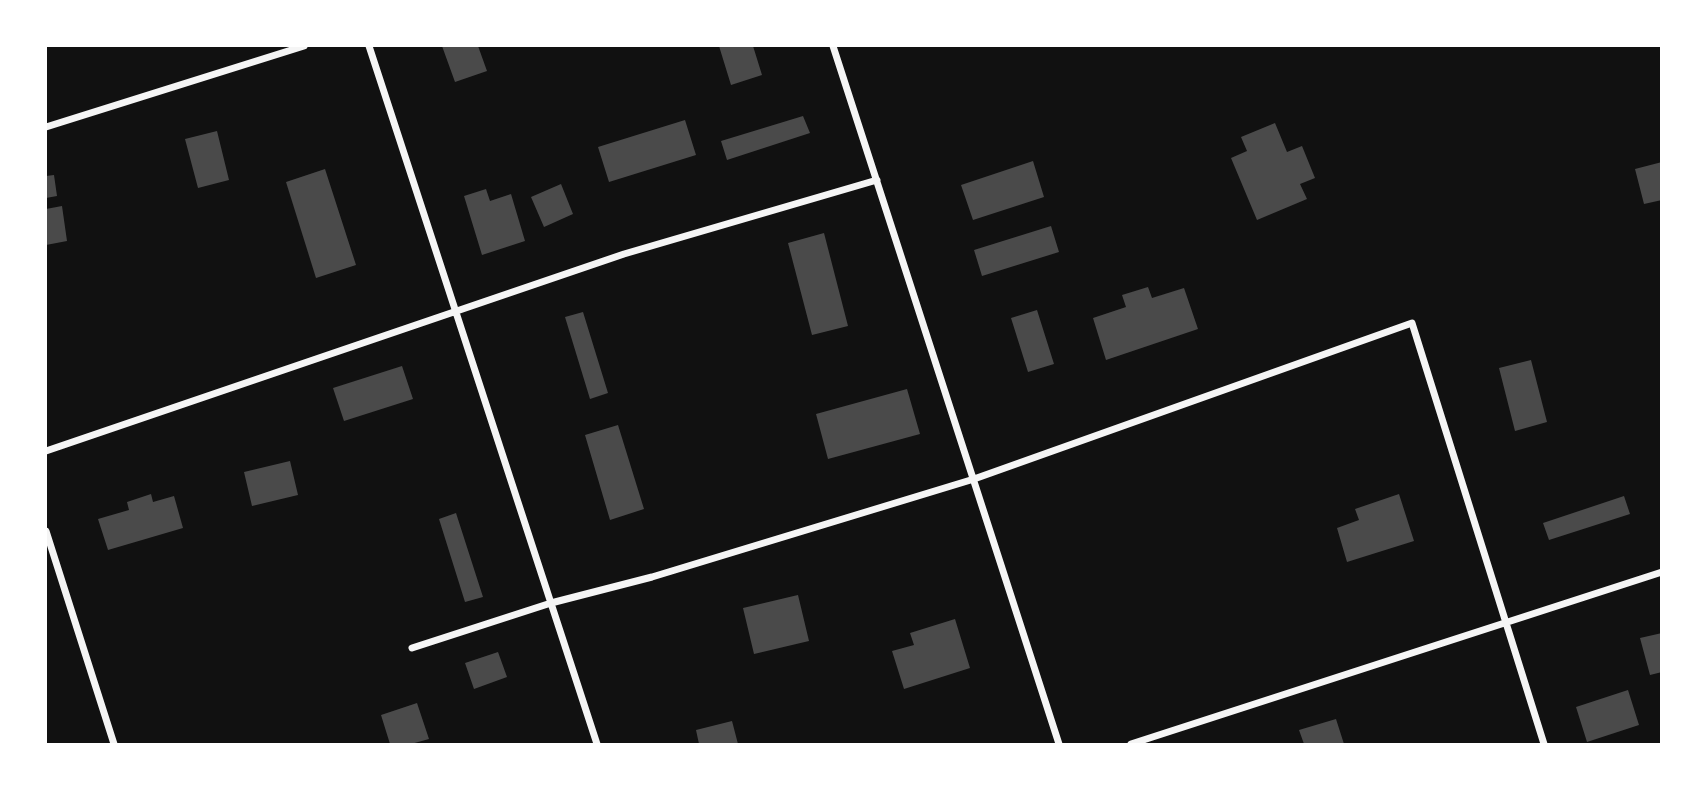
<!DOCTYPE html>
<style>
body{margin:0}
#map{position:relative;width:1707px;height:790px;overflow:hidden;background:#111;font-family:Lato,sans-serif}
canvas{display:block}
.frame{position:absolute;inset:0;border:47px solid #fff;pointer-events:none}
</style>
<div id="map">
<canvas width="1707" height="790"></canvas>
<div class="frame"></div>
</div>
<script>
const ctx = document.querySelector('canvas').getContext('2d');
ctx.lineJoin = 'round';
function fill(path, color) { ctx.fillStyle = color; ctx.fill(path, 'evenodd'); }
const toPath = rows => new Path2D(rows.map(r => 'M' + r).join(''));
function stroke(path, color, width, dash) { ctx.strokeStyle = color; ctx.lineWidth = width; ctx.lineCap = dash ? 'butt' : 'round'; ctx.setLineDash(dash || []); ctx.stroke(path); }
const building = toPath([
 [442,46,478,46,487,71,455,82],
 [719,46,753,46,762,75,731,85],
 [803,116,810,133,727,160,721,141],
 [685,120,696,155,609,182,598,147],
 [1275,123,1287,152,1302,146,1315,178,1300,184,1307,199,1257,220,1231,158,1247,151,1241,137],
 [217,131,229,180,198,188,185,139],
 [1033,161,1044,197,973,220,961,185],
 [1662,162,1662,200,1644,204,1635,169],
 [325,169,356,265,316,278,286,182],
 [54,175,57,196,46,198,46,176],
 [561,184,573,214,544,227,531,197],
 [486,189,490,201,511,194,525,241,482,255,464,196],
 [62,206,67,241,46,245,46,209],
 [1051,226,1059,252,982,276,974,250],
 [824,233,848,326,812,335,788,243],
 [1148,287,1152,298,1184,288,1198,329,1106,360,1093,318,1126,307,1122,295],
 [1037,310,1054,364,1028,372,1011,318],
 [583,312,608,393,590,399,565,317],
 [1531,360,1547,422,1515,431,1499,368],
 [402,366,413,399,344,421,333,388],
 [907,389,920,434,828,459,816,414],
 [618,425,644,509,610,520,585,435],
 [290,461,298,495,252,506,244,472],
 [151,494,153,502,174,496,183,528,108,550,98,519,129,510,127,502],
 [1399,494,1414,541,1347,562,1337,528,1359,520,1355,509],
 [1624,496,1630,514,1549,540,1543,523],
 [456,513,483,597,465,602,439,519],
 [798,595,809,641,754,654,743,608],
 [955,619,970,668,904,689,892,651,914,645,910,633],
 [1662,633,1662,672,1650,675,1640,638],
 [498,652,507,677,474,689,465,663],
 [1628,690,1639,725,1587,742,1576,707],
 [417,703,429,739,411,744,390,744,381,715],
 [1336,719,1344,744,1304,744,1299,730],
 [732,721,738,744,699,744,696,730]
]);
const minor = toPath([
 [369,46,597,744],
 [833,46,1059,744],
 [46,127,304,46],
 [46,451,624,254,877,180],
 [46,531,114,744],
 [412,648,551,603,652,577,974,479,1412,323,1544,744],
 [1131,744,1662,572]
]);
fill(building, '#4a4a4a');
stroke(minor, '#f5f5f5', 7);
</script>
